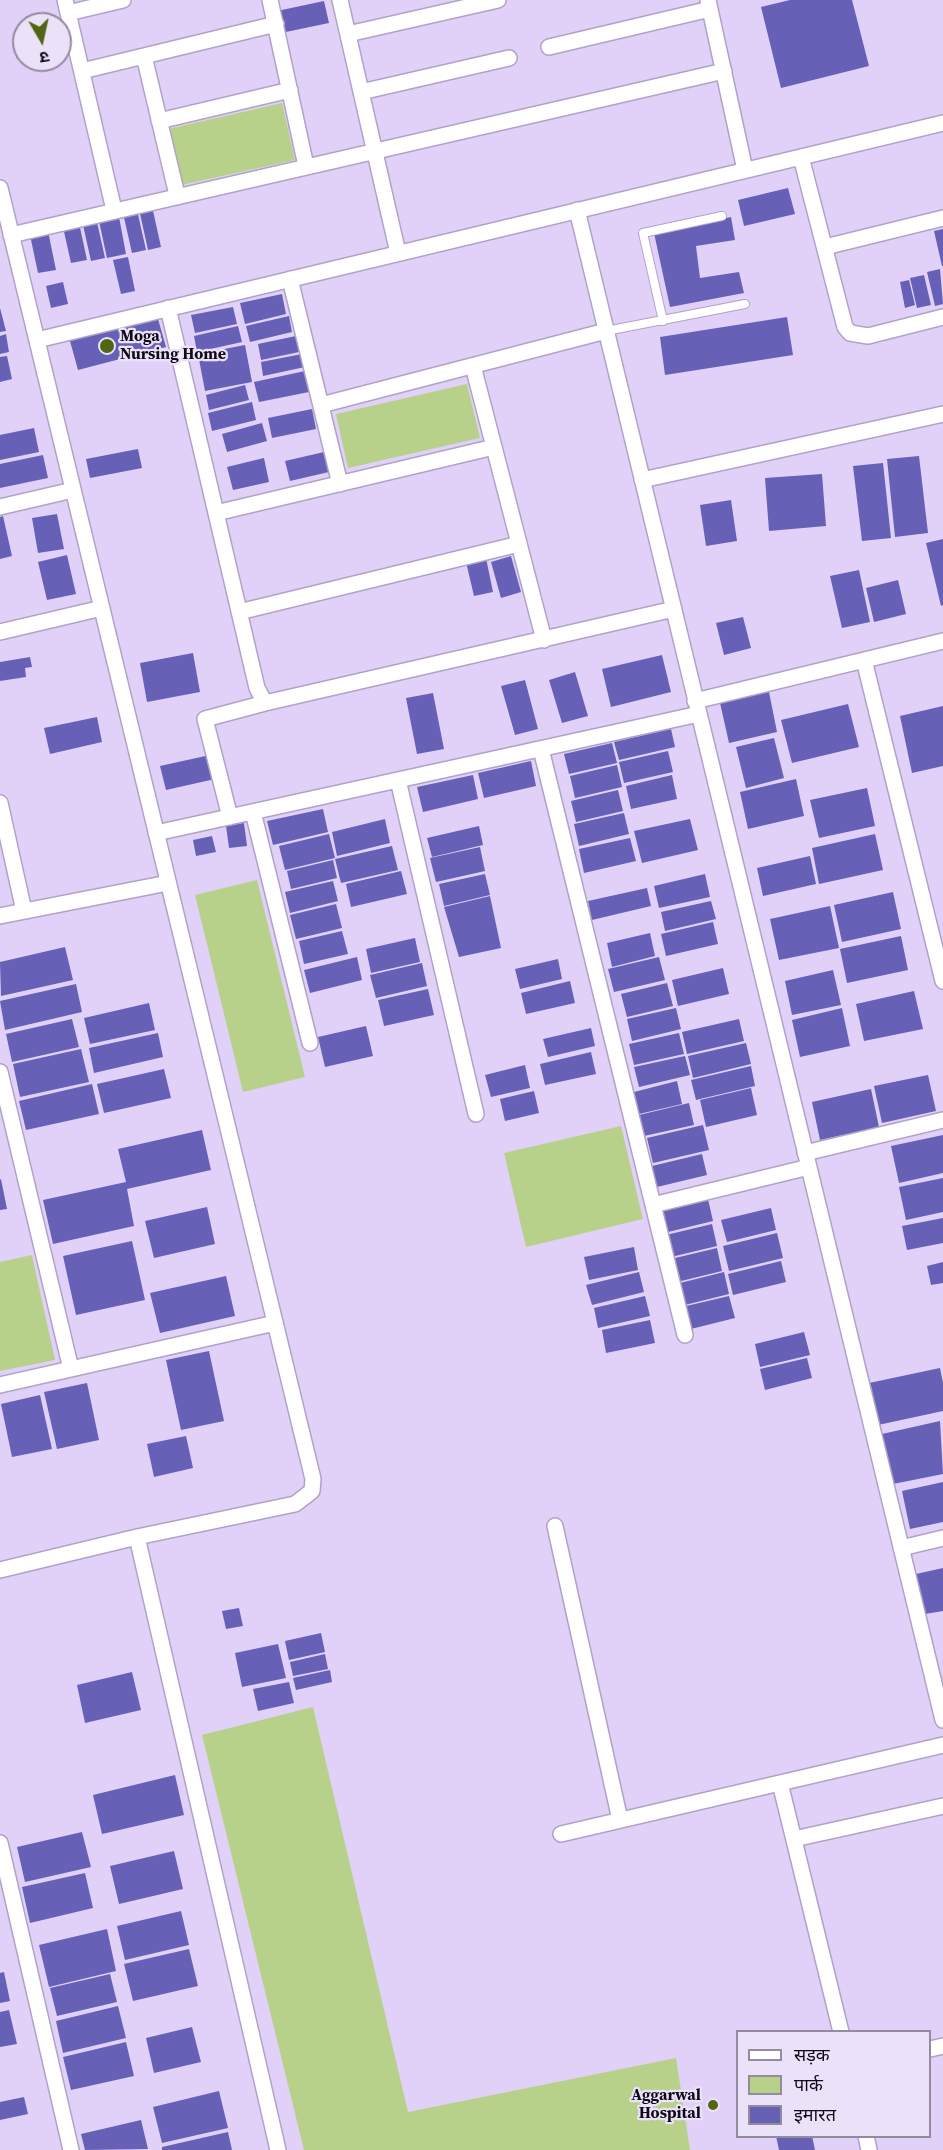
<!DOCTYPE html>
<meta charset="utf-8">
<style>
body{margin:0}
#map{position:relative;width:943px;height:2150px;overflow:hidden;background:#e1d1f8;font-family:"Source Serif 4","Noto Sans Devanagari",serif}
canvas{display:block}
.legend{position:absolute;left:736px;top:2030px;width:195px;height:108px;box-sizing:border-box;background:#ebe2f9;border:2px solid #938b9e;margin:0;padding:8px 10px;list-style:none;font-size:18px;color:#0e0915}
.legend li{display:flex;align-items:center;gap:12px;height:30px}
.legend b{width:30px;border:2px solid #938b9e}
.north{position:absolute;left:12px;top:12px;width:60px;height:60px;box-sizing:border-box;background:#ebe2f9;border:2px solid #938b9e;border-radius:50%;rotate:171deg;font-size:16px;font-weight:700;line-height:24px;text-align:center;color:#0e0915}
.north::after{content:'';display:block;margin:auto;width:21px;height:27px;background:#506614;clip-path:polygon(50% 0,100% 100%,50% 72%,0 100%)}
</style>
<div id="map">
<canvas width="943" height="2150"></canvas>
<ul class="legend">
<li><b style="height:8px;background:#fff"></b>सड़क</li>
<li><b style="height:16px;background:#b8d18a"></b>पार्क</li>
<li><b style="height:16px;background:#6660b7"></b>इमारत</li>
</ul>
<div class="north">उ</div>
</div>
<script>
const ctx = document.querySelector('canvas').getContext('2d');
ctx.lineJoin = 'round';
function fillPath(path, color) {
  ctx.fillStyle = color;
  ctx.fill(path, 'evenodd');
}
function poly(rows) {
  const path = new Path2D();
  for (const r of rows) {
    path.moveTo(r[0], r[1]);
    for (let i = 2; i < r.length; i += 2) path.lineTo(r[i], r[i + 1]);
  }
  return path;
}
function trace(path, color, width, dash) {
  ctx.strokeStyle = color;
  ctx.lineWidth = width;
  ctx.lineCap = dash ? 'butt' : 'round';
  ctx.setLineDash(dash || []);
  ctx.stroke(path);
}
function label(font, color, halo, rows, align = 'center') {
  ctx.font = font + ' "Source Serif 4",serif';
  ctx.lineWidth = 4.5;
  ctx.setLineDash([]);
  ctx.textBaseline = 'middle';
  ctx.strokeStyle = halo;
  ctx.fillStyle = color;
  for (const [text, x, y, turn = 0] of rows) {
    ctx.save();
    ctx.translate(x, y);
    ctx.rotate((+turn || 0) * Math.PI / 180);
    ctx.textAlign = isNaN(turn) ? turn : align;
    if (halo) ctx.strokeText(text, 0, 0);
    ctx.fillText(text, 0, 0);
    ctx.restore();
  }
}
fillPath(poly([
 [282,103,295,160,181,185,168,129],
 [467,384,480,438,348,468,336,414],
 [257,880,305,1077,243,1092,195,895],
 [621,1126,643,1219,526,1247,504,1153],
 [32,1255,55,1360,0,1371,0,1262],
 [313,1707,408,2112,676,2058,690,2150,304,2150,202,1735]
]), '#b8d18a');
fillPath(poly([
 [790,0,852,0,869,66,781,88,761,7],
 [324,1,329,23,281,33,277,11],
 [788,188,795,214,744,226,738,200],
 [152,206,161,247,148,250,139,209],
 [137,210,146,250,132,253,123,213],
 [119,217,126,254,107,258,99,221],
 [731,217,735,240,696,246,700,278,739,272,744,293,670,307,654,233],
 [97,222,105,258,91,261,83,225],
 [79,223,87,260,71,263,63,227],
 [943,229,943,266,942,266,934,231],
 [48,231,56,270,38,273,30,235],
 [128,257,135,291,121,294,113,260],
 [940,269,943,304,935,306,927,272],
 [924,275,931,305,917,308,910,278],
 [909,280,915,305,905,308,900,282],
 [63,282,68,304,51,308,46,286],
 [282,294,286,314,245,324,240,303],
 [233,307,237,324,195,333,191,315],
 [0,308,6,331,0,332],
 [289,316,292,332,250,342,246,326],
 [787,317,793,355,665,375,660,337],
 [158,319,166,347,78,370,70,341],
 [238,326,242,342,197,352,194,336],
 [6,334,9,352,0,354,0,336],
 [296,336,299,352,261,360,258,344],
 [245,345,252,382,205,391,198,354],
 [302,354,305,367,263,376,261,362],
 [7,356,12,379,0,382,0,357],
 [305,371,309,392,259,402,254,382],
 [245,385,249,400,209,410,206,395],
 [252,402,256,420,212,431,208,413],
 [312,409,316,429,272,438,268,418],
 [262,423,267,441,227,452,222,434],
 [34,428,39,452,0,460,0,435],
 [138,449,142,468,90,478,86,459],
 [324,452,329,472,290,481,285,461],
 [43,455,48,478,0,488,0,464],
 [919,456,928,533,895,537,887,459],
 [264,458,269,482,233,490,227,467],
 [883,463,891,538,862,541,853,466],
 [822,474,826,526,769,531,765,478],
 [731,500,737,541,706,546,700,505],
 [57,514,64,549,38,553,32,518],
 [3,516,12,556,0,559,0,517],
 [943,539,943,605,941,606,926,543],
 [67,555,76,594,47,600,38,562],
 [511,556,521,592,501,598,491,562],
 [486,558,493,592,474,596,466,562],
 [859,570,870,622,842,628,830,576],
 [898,580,906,614,874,622,866,588],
 [743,617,751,648,724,655,716,623],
 [193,653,200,692,147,702,140,663],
 [662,655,671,692,611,707,602,669],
 [30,657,32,667,25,668,26,677,0,681,0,662],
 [575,672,588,716,562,723,549,680],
 [525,680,538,729,515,735,501,686],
 [769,692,777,732,729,743,720,703],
 [433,693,444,749,417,754,406,698],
 [848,704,859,747,792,763,781,720],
 [943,706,943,766,912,773,900,716],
 [97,717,102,742,50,754,44,728],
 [671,729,675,747,619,760,614,742],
 [774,738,784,778,746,788,736,747],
 [612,743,617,763,569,774,564,754],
 [668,751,673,772,624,783,619,762],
 [210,755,215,779,166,790,160,766],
 [531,761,536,786,484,798,478,773],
 [617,765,622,787,575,798,570,776],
 [473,775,478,799,423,812,417,787],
 [672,775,677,799,631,809,626,786],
 [796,779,804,816,748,829,740,792],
 [867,788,875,826,819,838,810,800],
 [618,790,623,811,576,822,571,801],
 [323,809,328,832,273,845,267,821],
 [624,813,629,834,579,846,574,824],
 [385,819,390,843,337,856,332,832],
 [690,819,698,850,642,863,634,831],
 [244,823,247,846,229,848,226,826],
 [479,826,483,845,432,857,427,838],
 [329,834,335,858,285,870,279,846],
 [875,834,883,870,819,884,812,848],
 [212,836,216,852,196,856,193,840],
 [630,838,636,861,584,873,579,849],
 [392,846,398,870,341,883,335,859],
 [480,847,485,871,436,882,430,858],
 [810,856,816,884,763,896,757,868],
 [333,860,337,878,291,889,287,871],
 [401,871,407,894,351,907,346,884],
 [485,874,490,895,444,906,439,884],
 [705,874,710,897,659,908,654,886],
 [333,881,338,901,290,913,285,892],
 [647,888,651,906,592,920,588,901],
 [893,892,901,929,842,942,834,905],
 [490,896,501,948,459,957,444,907],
 [711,901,716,919,665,931,661,912],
 [336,904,342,928,296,939,290,915],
 [830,906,839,948,779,960,770,919],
 [713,922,718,944,666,956,661,934],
 [342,931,348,954,304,964,299,941],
 [650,933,655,956,612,967,607,943],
 [901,936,908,970,847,983,840,949],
 [415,938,420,962,371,973,366,949],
 [65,947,73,980,1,996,0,962],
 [357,957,362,980,310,993,304,970],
 [659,957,665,980,614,992,608,969],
 [558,959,562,979,520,989,515,969],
 [422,963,427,986,376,998,370,975],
 [723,968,729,994,678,1006,672,980],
 [833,970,841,1005,792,1015,785,981],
 [570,981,575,1003,526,1014,521,993],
 [667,983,673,1006,627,1017,621,994],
 [76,984,82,1012,5,1030,0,1001],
 [428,989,434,1015,384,1026,378,1000],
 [914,991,923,1029,864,1041,856,1004],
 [149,1003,155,1030,90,1044,84,1018],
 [676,1008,681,1029,632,1041,627,1019],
 [842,1008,850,1046,800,1057,792,1020],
 [72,1019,79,1047,12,1062,6,1034],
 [739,1019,744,1041,687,1054,682,1032],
 [366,1026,373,1056,325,1067,318,1037],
 [591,1028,595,1046,548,1057,543,1039],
 [158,1033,163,1057,94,1073,89,1048],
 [679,1033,684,1054,634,1065,629,1044],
 [746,1043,751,1064,693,1078,688,1056],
 [81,1049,89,1082,20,1097,13,1064],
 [591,1052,596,1074,545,1085,540,1064],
 [685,1056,690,1075,639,1087,634,1067],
 [525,1065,530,1088,491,1097,485,1075],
 [751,1066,755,1086,696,1100,691,1080],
 [164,1069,171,1098,104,1113,97,1084],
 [928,1075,936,1111,882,1123,874,1086],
 [677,1081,682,1104,639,1114,634,1092],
 [92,1084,99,1114,26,1130,19,1101],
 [751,1088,757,1115,706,1127,700,1100],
 [871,1089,879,1127,820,1140,812,1102],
 [534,1091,539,1113,505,1121,500,1099],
 [689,1103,694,1125,644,1136,639,1115],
 [703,1125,709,1150,653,1163,647,1138],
 [202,1130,211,1170,127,1189,134,1226,53,1244,43,1200,126,1182,118,1149],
 [943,1135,943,1173,899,1183,891,1146],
 [702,1154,707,1175,657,1187,652,1166],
 [943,1178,943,1212,906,1220,899,1187],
 [1,1179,7,1209,0,1210,0,1180],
 [708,1199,713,1221,664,1233,659,1211],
 [207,1207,215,1244,154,1258,145,1221],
 [771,1208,776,1230,727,1242,721,1220],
 [943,1218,943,1243,907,1250,902,1226],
 [712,1224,717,1246,671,1257,666,1235],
 [777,1233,783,1258,729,1271,723,1246],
 [132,1241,145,1300,76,1315,63,1256],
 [634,1247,638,1270,589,1280,584,1257],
 [717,1248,722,1271,677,1282,671,1259],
 [781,1261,786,1282,733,1295,728,1274],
 [943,1262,943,1283,931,1285,927,1266],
 [639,1272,644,1292,592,1305,586,1285],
 [724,1272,729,1294,681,1306,676,1284],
 [226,1276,235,1316,160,1333,150,1293],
 [645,1296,650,1316,598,1328,594,1308],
 [729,1296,735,1318,687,1330,682,1307],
 [650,1320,655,1343,606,1353,602,1330],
 [804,1332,810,1355,760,1367,755,1344],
 [209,1351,224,1421,181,1430,166,1360],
 [807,1358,812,1378,765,1390,760,1369],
 [940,1368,943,1383,943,1411,878,1425,869,1383],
 [87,1383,99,1440,57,1449,44,1392],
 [40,1395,52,1449,12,1457,1,1404],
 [940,1421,943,1474,893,1484,882,1434],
 [186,1436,193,1468,154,1477,147,1444],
 [943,1482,943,1522,910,1529,902,1491],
 [943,1568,943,1611,925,1614,916,1574],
 [239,1608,243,1626,226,1629,222,1611],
 [321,1633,325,1652,289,1660,285,1641],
 [278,1644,286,1678,242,1687,235,1653],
 [325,1654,328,1669,293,1676,290,1662],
 [330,1670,332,1682,296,1690,293,1678],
 [132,1672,141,1710,85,1723,77,1685],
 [289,1682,294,1703,258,1711,253,1689],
 [175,1775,184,1815,102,1834,93,1795],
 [82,1832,91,1867,25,1882,17,1847],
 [174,1851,183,1889,119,1904,110,1866],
 [85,1873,93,1908,30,1923,22,1887],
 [181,1911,189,1945,125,1960,117,1926],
 [107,1929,116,1971,49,1987,39,1945],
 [189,1949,198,1986,133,2001,124,1964],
 [4,1972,10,2001,0,2003,0,1973],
 [110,1974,117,2002,57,2016,50,1988],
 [118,2006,126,2038,63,2053,56,2021],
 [9,2010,17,2044,0,2047,0,2012],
 [192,2027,201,2062,154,2073,146,2038],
 [126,2042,134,2076,71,2090,63,2057],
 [219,2091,228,2128,162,2143,153,2107],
 [24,2097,28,2114,0,2120,0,2102],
 [141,2120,148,2149,85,2150,81,2134],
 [228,2132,232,2150,162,2150,162,2147],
 [776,2136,812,2136,815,2150,779,2150]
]), '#6660b7');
const service = poly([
 [663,321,643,233,722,216],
 [606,331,745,304]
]);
const minor = poly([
 [65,0,114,210],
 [270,0,306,166],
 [340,0,398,253],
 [708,0,745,170],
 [68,13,123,0],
 [348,34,498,0],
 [549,47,710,9],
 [144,56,177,195],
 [82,71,276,24],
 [361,92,509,58],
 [159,121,290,90],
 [801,157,845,327,850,333,868,336,943,317],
 [0,188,313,1479,312,1491,295,1504,137,1537,0,1570],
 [577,210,943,1720],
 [11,235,724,71],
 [825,247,943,218],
 [290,279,340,484],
 [168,308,257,688,265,703,674,609],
 [37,340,943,123],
 [473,366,544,640],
 [321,405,606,331],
 [642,480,943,414],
 [0,507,73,490],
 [216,513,494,447],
 [239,612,519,544],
 [0,632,102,608],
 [864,660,943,981],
 [695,701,943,641],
 [541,749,685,1335],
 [398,780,476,1114],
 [0,803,24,911],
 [253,812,310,1043],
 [230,817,205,719,265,703],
 [156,833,699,714],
 [0,916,168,883],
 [0,1072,71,1369],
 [805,1153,943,1120],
 [653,1205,809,1167],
 [0,1385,275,1323],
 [555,1526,620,1820],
 [137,1537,278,2150],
 [901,1548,943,1538],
 [561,1834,780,1783],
 [794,1839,943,1806],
 [0,1843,71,2150],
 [841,2032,780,1783,943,1745],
 [930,2049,943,2046],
 [866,2136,869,2150]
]);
trace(service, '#b1a2c6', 10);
trace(minor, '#b1a2c6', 18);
trace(service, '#fff', 8);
trace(minor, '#fff', 15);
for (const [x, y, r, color] of [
 [107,346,8,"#506614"],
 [713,2105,6,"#506614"]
]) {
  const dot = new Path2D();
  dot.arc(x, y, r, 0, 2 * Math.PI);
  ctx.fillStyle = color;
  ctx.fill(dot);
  trace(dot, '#ebe2f9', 2);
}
label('bold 16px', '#0e0915', '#ebe2f9', [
 ["Moga",120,337],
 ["Nursing Home",120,355],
 ["Aggarwal",701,2096,"right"],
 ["Hospital",701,2114,"right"]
], 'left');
</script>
